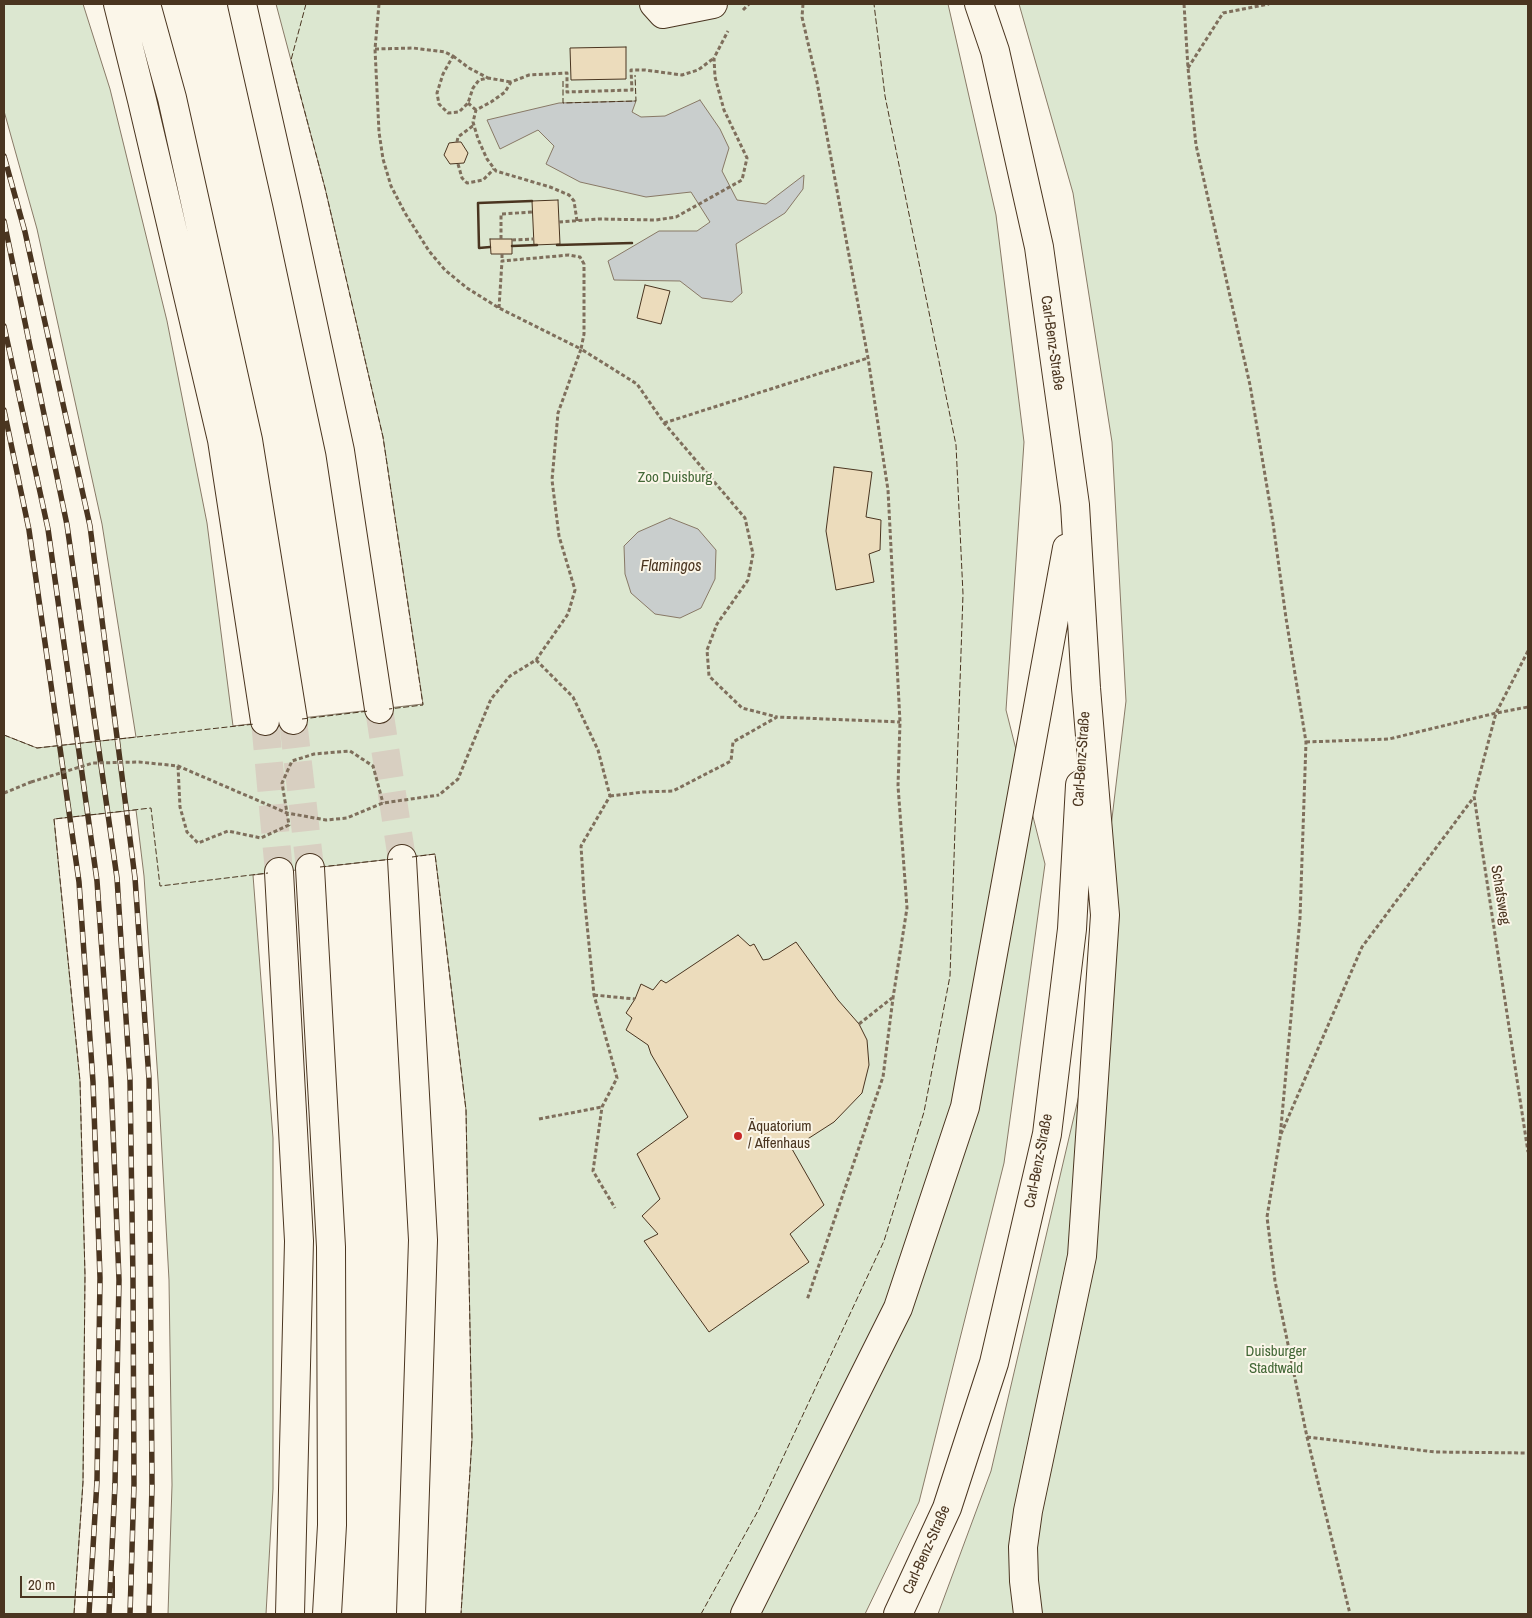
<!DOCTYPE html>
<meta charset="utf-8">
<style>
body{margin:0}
#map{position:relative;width:1532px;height:1618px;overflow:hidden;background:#fbf6e9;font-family:"Archivo Narrow",sans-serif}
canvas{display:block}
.frame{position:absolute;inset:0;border:5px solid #4a3520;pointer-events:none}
.scale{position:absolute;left:20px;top:1576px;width:95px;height:22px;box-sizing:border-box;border:2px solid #4a3520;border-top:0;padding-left:6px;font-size:15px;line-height:18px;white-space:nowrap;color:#4a3520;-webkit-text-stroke:4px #fbf6e9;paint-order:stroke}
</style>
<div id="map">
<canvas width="1532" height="1618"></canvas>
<div class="frame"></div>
<div class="scale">20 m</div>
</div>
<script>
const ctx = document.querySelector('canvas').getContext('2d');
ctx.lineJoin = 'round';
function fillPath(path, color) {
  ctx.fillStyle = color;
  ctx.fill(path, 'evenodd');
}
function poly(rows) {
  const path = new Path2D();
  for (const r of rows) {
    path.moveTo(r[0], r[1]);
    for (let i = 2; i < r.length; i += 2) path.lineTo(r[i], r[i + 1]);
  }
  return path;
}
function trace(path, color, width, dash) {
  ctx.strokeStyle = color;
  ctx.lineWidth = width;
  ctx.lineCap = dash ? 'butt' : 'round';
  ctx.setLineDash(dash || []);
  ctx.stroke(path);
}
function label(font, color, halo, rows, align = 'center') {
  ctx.font = font + ' "Archivo Narrow",sans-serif';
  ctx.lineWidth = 4;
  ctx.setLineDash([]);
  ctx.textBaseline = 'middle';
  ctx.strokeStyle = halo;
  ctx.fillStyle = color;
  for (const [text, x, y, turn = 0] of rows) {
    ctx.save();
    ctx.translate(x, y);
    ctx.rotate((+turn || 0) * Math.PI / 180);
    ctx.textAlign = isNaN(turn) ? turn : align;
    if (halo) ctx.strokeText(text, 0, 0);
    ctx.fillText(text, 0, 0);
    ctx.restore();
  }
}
const green = poly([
 [4,4,83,4,110,89,167,321,207,523,233,726,423,704,383,437,325,188,276,4,948,4,996,215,1024,442,1006,710,1045,864,1004,1163,919,1502,865,1614,461,1614,472,1439,466,1110,435,854,253,875,273,1138,273,1489,266,1614,168,1614,172,1485,169,1280,158,1080,144,876,136,810,54,819,80,1081,85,1275,83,1482,74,1614,4,1614,4,735,37,748,136,737,102,524,37,229,4,111,4,4],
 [1019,4,1528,4,1528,1614,938,1614,991,1471,1079,1095,1126,701,1112,442,1073,193,1019,4]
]);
fillPath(green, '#dce7d0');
trace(green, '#887966', 1);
const water = poly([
 [700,100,720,129,729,148,722,171,737,200,766,204,804,175,803,189,785,213,736,244,742,293,732,302,702,298,680,281,614,280,608,261,659,231,697,231,710,222,691,192,646,197,580,182,546,164,554,146,538,130,500,149,487,120,559,103,636,101,632,112,641,117,665,116,700,100],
 [670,518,698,529,716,550,715,579,701,608,680,618,655,614,631,593,625,574,624,546,638,532,670,518]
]);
fillPath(water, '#c9cecd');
trace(water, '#887966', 1);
const building = poly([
 [626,47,626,79,571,80,570,48,626,47],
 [457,142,461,142,468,153,464,163,450,164,444,155,449,143,457,142],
 [558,200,560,244,534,245,532,201,558,200],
 [490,239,512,239,512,254,491,254,490,239],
 [645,285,670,291,661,324,637,318,645,285],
 [834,467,872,472,866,517,881,520,880,550,869,554,874,582,836,590,826,531,834,467],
 [738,935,750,946,754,944,763,960,769,959,796,942,838,1000,859,1024,867,1040,869,1065,862,1093,834,1122,792,1149,824,1205,790,1234,809,1262,709,1332,644,1241,658,1234,642,1216,660,1199,637,1154,688,1117,651,1054,648,1045,626,1030,632,1018,626,1013,635,999,641,984,653,990,661,980,666,983,738,935]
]);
fillPath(building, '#ecdcbc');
trace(building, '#4a3520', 1);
trace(poly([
 [379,709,402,859],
 [293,720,310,868],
 [265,721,279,872]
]), '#d8cfc1', 28, [28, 14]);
const minor = poly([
 [654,4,663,14,713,4]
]);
const major = poly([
 [979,4,995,51,1039,247,1075,505,1086,688,1105,915,1082,1256,1028,1511,1023,1547,1024,1581,1028,1614],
 [745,1614,898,1308,965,1107,1067,548],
 [898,1614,947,1508,994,1363,1047,1134,1072,929,1080,785]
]);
const highway = poly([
 [118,4,142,100,222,440,265,721],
 [146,4,172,98,248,440,293,720],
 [242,4,287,203,340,451,379,709],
 [402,859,423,1240,411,1614],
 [310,868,331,1247,332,1525,327,1614],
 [279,872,299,1241,290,1614]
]);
trace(minor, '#4a3520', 30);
trace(major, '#4a3520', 30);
trace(highway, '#4a3520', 30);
trace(poly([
 [379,4,375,49,379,132,383,159,391,186,405,213,429,251,445,270,467,288,499,308,581,349,558,413,552,480,559,536,575,590,568,614,536,660,510,676,491,699,458,779,439,795],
 [803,4,802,17,817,82,868,358,888,490,900,722,898,786,907,908,893,998,883,1077,807,1300],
 [1184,4,1188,68,1196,145,1250,385,1273,523,1286,618,1306,742,1300,918,1280,1138,1267,1217,1275,1281,1307,1437,1350,1614],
 [743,10,749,4],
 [375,49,413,48,445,52,453,56,443,74,437,93,439,104,448,113,459,112,468,103,473,88,479,80,488,78,511,82],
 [453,56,469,68,488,78],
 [1188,68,1223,13,1269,4],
 [468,103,476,110],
 [457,142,458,137,474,125],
 [458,164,462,178,467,183,483,180,494,169],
 [577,221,574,201,569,195,550,187,496,171,487,159,478,139,473,122,476,110,491,102,505,92,511,82,529,75,567,73,567,92,632,90,631,70,645,70,682,75,698,70,714,58],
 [559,222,599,219,656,220,676,217,742,180,747,158,724,110,715,77,714,58,728,31],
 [501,239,501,214,533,212],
 [512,240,534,239],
 [502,254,502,261],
 [499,308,502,261,569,255,580,257,584,264,584,334,581,349,637,384,664,423,745,518,753,554,748,580,717,624,707,650,709,676,742,708,777,717],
 [664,423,868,358],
 [1528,651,1496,713,1474,796,1528,1152],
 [536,660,573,697,598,750,610,796,581,846,584,894,594,995,617,1078,602,1107,593,1171,615,1208],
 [1306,742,1389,739,1496,713,1528,707],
 [4,793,31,782],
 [610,796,643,792,673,791,731,761,733,742,777,717,900,722],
 [594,995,635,999],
 [859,1024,892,998],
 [539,1119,602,1107],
 [1281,1134,1362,947,1474,797],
 [1307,1437,1435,1452,1528,1453]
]), '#7f6f5c', 3, [4, 2.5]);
trace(minor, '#fbf6e9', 28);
trace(major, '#fbf6e9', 28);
trace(highway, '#fbf6e9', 28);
const rail = poly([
 [4,156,25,232,90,526,135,878,149,1079,152,1485,149,1614],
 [4,221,67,525,117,878,130,1080,133,1280,134,1484,130,1614],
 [4,326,48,529,97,881,111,1080,119,1280,115,1484,109,1614],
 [4,410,29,530,79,882,93,1082,100,1278,97,1481,89,1614]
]);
trace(rail, '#4a3520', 5.5);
trace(rail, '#fbf6e9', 4, [11]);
trace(poly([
 [178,766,180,807,187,832,198,843,228,831,261,838,289,825,282,783,292,761,314,754,350,751,373,766,383,803],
 [31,782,93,763,139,762,178,766,287,813,326,820,347,818,383,803,439,795]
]), '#7f6f5c', 3, [4, 2.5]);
trace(poly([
 [306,4,291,60,325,188,383,437,423,705,389,709],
 [563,81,563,103,636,101,635,75],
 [302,719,369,711],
 [4,735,37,748,255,724],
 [412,857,435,854,466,1110,472,1439,461,1614],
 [320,867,393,859],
 [74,1614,83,1482,85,1275,80,1081,54,819,151,808,160,886,268,873],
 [701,1614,759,1509,884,1241,924,1112,950,976,963,594,956,445,885,96,874,4]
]), '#4a3520', 1, [6, 2.5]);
trace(poly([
 [557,245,632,243],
 [512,246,537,245],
 [490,247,479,248,478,203,532,201]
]), '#4a3520', 2.5);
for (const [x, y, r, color] of [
 [738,1136,5,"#c62828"]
]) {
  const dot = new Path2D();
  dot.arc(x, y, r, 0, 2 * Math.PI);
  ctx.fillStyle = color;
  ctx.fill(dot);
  trace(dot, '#fbf6e9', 2);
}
label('15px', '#4a3520', '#fbf6e9', [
 ["Carl-Benz-Straße",1052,343,82],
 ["Carl-Benz-Straße",1082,759,-86],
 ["Schafsweg",1500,895,81],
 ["Carl-Benz-Straße",1039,1161,-79],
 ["Carl-Benz-Straße",927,1550,-66]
]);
label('15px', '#436837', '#fbf6e9', [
 ["Zoo Duisburg",675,478],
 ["Duisburger",1276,1352],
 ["Stadtwald",1276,1369]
]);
label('15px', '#4a3520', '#fbf6e9', [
 ["Äquatorium",748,1127],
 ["/ Affenhaus",748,1144]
], 'left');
label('italic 16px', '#4a3520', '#fbf6e9', [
 ["Flamingos",671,567]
]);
</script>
